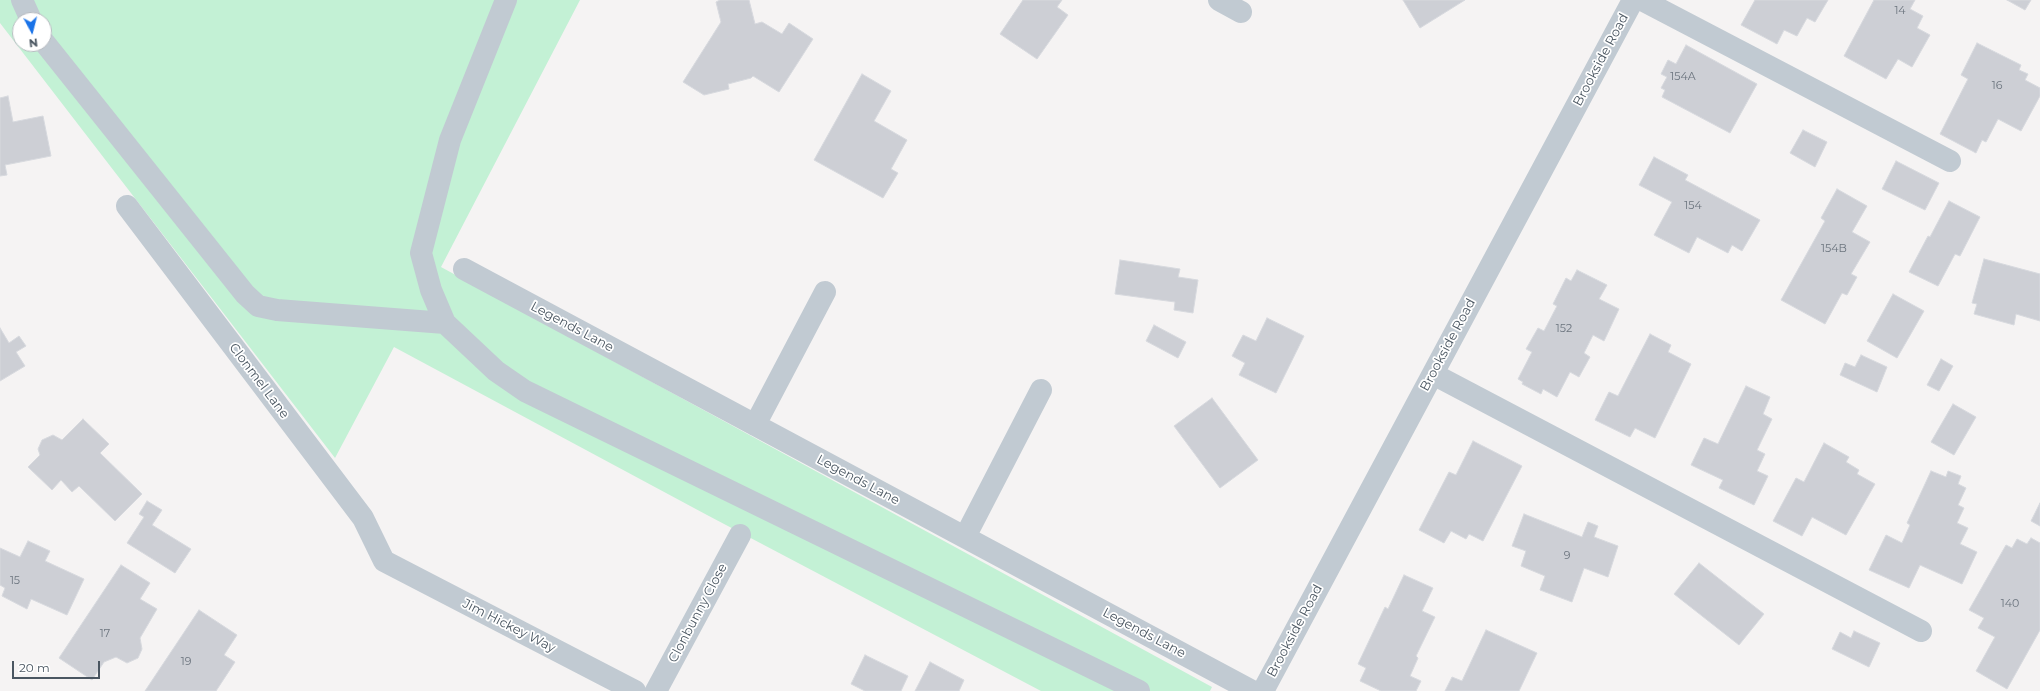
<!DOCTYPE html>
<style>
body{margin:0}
#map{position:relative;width:2040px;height:691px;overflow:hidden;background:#f5f3f3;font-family:Montserrat,sans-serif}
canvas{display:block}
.north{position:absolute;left:12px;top:12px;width:40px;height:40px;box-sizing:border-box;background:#fff;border:1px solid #b7bbc0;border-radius:50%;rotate:173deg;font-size:11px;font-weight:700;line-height:16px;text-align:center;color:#4a5661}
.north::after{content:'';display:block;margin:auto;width:14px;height:18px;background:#1a73e8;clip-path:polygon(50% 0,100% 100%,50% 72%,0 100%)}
.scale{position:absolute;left:12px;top:661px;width:88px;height:18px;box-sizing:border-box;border:2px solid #4a5661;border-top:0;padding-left:5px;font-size:12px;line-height:14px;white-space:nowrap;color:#4a5661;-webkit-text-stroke:3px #fff;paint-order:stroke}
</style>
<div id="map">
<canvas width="2040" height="691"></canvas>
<div class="north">N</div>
<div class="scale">20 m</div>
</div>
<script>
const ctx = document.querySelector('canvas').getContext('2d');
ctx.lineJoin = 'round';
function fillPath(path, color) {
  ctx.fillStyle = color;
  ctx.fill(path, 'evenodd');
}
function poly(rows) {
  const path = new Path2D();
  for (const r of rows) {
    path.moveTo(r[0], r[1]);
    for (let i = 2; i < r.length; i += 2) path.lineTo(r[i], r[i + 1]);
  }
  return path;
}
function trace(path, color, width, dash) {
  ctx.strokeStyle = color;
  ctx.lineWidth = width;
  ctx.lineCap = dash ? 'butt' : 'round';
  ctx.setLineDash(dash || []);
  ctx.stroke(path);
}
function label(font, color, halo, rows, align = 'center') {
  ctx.font = font + ' Montserrat,sans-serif';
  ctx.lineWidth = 3.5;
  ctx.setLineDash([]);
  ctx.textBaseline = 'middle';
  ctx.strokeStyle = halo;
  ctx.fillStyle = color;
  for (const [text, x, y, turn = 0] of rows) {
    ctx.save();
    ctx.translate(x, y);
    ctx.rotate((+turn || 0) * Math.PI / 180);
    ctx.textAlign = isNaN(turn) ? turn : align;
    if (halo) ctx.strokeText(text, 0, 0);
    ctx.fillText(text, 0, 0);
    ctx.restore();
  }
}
fillPath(poly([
 [0,0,580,0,441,267,1212,687,1210,691,1041,691,707,515,394,347,335,458,0,23],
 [20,20,44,20,44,44,20,44]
]), '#c3f1d5');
const building = poly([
 [720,0,749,0,755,24,762,22,782,34,789,23,813,39,779,92,753,76,751,78,728,84,729,89,704,95,683,82,721,22,716,2,720,0],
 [1023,0,1062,0,1057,7,1068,15,1037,59,1000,34,1023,0],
 [1403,0,1465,0,1420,28,1403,0],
 [1755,0,1828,0,1815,22,1807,18,1797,36,1784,30,1777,44,1741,25,1755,0],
 [1874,0,1915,0,1910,9,1923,16,1917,28,1930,35,1912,67,1898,59,1886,79,1844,56,1874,0],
 [2007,0,2031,0,2025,10,2007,0],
 [1977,43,2021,65,2019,70,2028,74,2025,80,2040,88,2040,96,2021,131,1998,119,1986,142,1982,140,1976,153,1940,134,1968,79,1961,75,1977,43],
 [1686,45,1757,84,1730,133,1662,97,1665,90,1661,88,1667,77,1661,74,1668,60,1676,64,1686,45],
 [862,74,891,91,874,121,907,140,891,169,898,173,883,198,814,160,862,74],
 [8,96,13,122,43,116,51,156,5,165,7,175,0,176,0,98,8,96],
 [1803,130,1827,142,1815,167,1790,153,1803,130],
 [1654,157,1688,175,1685,180,1760,220,1742,251,1732,245,1728,253,1697,237,1689,253,1654,235,1672,202,1639,185,1654,157],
 [1896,161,1939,183,1925,210,1882,189,1896,161],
 [1837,189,1867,206,1852,232,1870,242,1851,274,1857,277,1847,295,1842,293,1825,324,1781,300,1825,221,1821,218,1837,189],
 [1949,201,1980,217,1960,256,1955,254,1938,286,1909,272,1928,236,1930,237,1949,201],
 [1984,259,2040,274,2040,321,2016,314,2014,325,1974,314,1977,304,1972,303,1984,259],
 [1120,260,1180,269,1178,277,1198,280,1193,313,1174,310,1175,302,1115,294,1120,260],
 [1577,270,1607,285,1599,299,1619,309,1604,341,1593,335,1584,353,1590,357,1579,377,1570,372,1557,397,1543,389,1541,394,1522,384,1523,382,1518,379,1532,352,1526,349,1538,328,1544,331,1557,306,1553,304,1566,278,1571,281,1577,270],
 [1893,294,1924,311,1897,358,1867,341,1893,294],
 [1267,318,1304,336,1276,393,1239,375,1245,363,1232,356,1243,335,1256,341,1267,318],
 [1154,325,1186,342,1178,358,1146,341,1154,325],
 [0,328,9,343,19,336,26,346,16,352,25,366,0,381,0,328],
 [1650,334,1671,345,1668,352,1691,364,1655,438,1635,428,1630,437,1595,420,1609,392,1618,396,1650,334],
 [1861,355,1887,367,1877,392,1840,375,1845,363,1855,367,1861,355],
 [1941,359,1953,366,1939,391,1927,385,1941,359],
 [1746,386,1770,397,1763,414,1772,419,1757,450,1765,454,1757,471,1768,476,1754,505,1719,488,1723,480,1691,465,1704,438,1718,444,1746,386],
 [1212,398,1258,460,1220,488,1174,426,1212,398],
 [1953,404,1976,417,1954,455,1931,442,1953,404],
 [83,419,109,444,100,453,142,494,115,521,79,486,72,492,61,480,52,490,28,467,40,455,38,449,42,440,53,435,62,440,83,419],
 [1473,441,1522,466,1483,541,1469,534,1466,539,1451,531,1444,543,1419,530,1449,472,1456,475,1473,441],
 [1824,443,1849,457,1846,462,1859,470,1857,474,1875,484,1846,535,1812,517,1802,536,1773,521,1796,478,1804,482,1824,443],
 [1931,471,1946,477,1948,471,1961,476,1958,484,1966,488,1958,505,1964,508,1957,523,1968,528,1960,544,1977,552,1962,584,1920,565,1909,588,1869,570,1886,535,1902,543,1910,525,1907,523,1931,471],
 [147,501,162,510,152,525,191,549,175,573,127,543,144,517,139,514,147,501],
 [2040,503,2040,526,2031,521,2040,503],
 [1524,514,1582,537,1588,522,1598,526,1594,537,1618,546,1608,577,1584,568,1572,602,1540,590,1545,576,1521,566,1526,551,1512,546,1524,514],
 [2031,538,2040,543,2040,630,2007,689,1976,671,1995,637,1978,628,1984,618,1969,610,2006,545,2012,548,2017,539,2027,544,2031,538],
 [28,541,50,551,45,561,84,579,67,615,31,599,27,609,2,596,5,588,0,585,0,548,20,557,28,541],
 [1699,563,1764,614,1739,645,1674,594,1699,563],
 [121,565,150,583,140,599,157,609,140,638,142,649,138,658,127,663,116,657,104,662,92,680,59,658,121,565],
 [1404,575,1433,588,1422,611,1435,617,1416,656,1418,658,1410,676,1421,681,1416,691,1381,691,1360,681,1366,668,1358,664,1385,607,1388,609,1404,575],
 [199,610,237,635,224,655,235,662,216,691,145,691,199,610],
 [1486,630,1537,653,1519,691,1445,691,1452,677,1462,681,1486,630],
 [1854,631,1880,643,1869,667,1832,649,1840,632,1851,638,1854,631],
 [865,655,908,676,901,691,865,691,851,684,865,655],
 [930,662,964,680,959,691,915,691,930,662]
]);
fillPath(building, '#cdcfd5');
trace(building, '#d7d9de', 1);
trace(poly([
 [22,0,31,20],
 [506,0,450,140,421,253,431,290,445,323,496,371,525,391,1139,691],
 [1219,0,1241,12],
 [1642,0,1950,161],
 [44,42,245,294,258,306,277,310,445,323],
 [127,206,363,518,384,561,635,691],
 [464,269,1252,691],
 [1433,374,1921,631],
 [755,425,825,292],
 [965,537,1041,390],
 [656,691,740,535],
 [1263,691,1633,0]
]), '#c1cad2', 22);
label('11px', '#6b747e', null, [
 ["14",1900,11],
 ["154A",1683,77],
 ["16",1997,86],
 ["154",1693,206],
 ["154B",1834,249],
 ["152",1564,329],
 ["9",1567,556],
 ["15",15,581],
 ["140",2010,604],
 ["17",105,634],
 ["19",186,662]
]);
label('13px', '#4a5661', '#fff', [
 ["Brookside Road",1601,60,-62],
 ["Legends Lane",572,327,28],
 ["Brookside Road",1448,345,-62],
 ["Clonmel Lane",259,381,53],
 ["Legends Lane",858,480,28],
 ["Clonbunny Close",698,613,-62],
 ["Jim Hickey Way",509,626,27],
 ["Brookside Road",1295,631,-62],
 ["Legends Lane",1144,633,28]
]);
</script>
